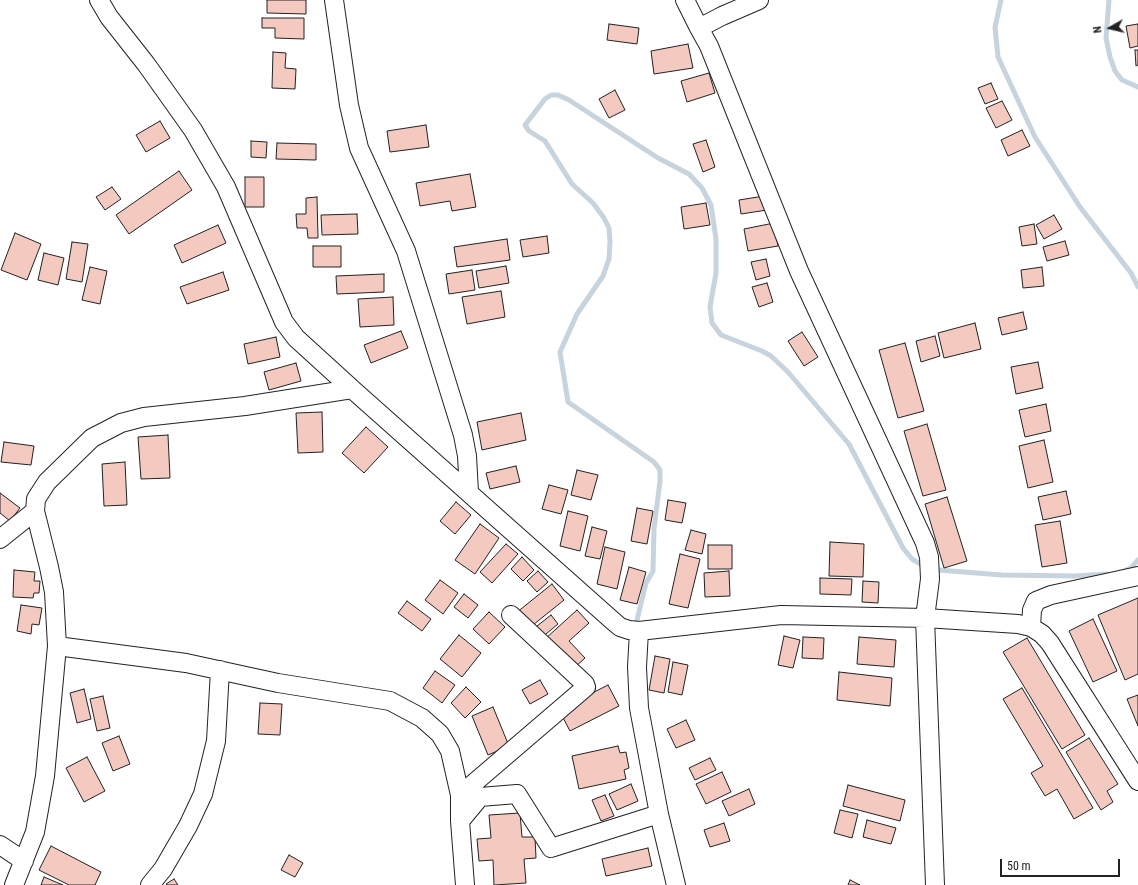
<!DOCTYPE html>
<style>
body{margin:0}
#map{position:relative;width:1138px;height:885px;overflow:hidden;background:#fff;font-family:"Roboto Condensed",sans-serif}
canvas{display:block}
.north{position:absolute;left:1090px;top:8px;width:40px;height:40px;-webkit-text-stroke:3px #fff;paint-order:stroke;rotate:262deg;font-size:11px;font-weight:700;line-height:16px;text-align:center;color:#222}
.north::after{content:'';display:block;margin:auto;width:14px;height:18px;background:#222;clip-path:polygon(50% 0,100% 100%,50% 72%,0 100%)}
.scale{position:absolute;left:1000px;top:859px;width:120px;height:18px;box-sizing:border-box;border:2px solid #222;border-top:0;padding-left:5px;font-size:12px;line-height:14px;white-space:nowrap;color:#222;-webkit-text-stroke:3px #fff;paint-order:stroke}
</style>
<div id="map">
<canvas width="1138" height="885"></canvas>
<div class="north">N</div>
<div class="scale">50 m</div>
</div>
<script>
const ctx = document.querySelector('canvas').getContext('2d');
ctx.lineJoin = 'round';
function poly(rows) {
  const path = new Path2D();
  for (const r of rows) {
    path.moveTo(r[0], r[1]);
    for (let i = 2; i < r.length; i += 2) path.lineTo(r[i], r[i + 1]);
  }
  return path;
}
function trace(path, color, width, dash) {
  ctx.strokeStyle = color;
  ctx.lineWidth = width;
  ctx.lineCap = dash ? 'butt' : 'round';
  ctx.setLineDash(dash || []);
  ctx.stroke(path);
}
function fillPath(path, color) {
  ctx.fillStyle = color;
  ctx.fill(path, 'evenodd');
}
trace(poly([
 [1001,0,995,27,998,57,1035,137,1080,207,1131,273,1138,287],
 [1109,0,1106,38,1110,57,1115,71,1122,80,1138,87],
 [938,570,1002,575,1075,576,1107,574],
 [1124,571,1131,568,1138,560],
 [637,620,646,583,653,571,654,529,660,481,660,470,654,462,568,402,560,352,577,314,603,276,609,259,610,242,609,228,604,218,593,203,572,184,545,141,529,131,525,125,545,99,551,95,558,95,569,100,658,158,689,174,702,188,711,205,716,239,716,273,710,307,712,323,721,335,762,351,771,356,788,372,849,444,903,548,912,559,922,565]
]), '#c7d3dd', 5);
const building = poly([
 [267,0,306,0,306,14,267,13,267,0],
 [262,18,304,18,304,39,275,38,275,28,262,28,262,18],
 [609,24,639,28,637,44,607,40,609,24],
 [1138,24,1138,46,1130,48,1126,26,1138,24],
 [688,44,693,68,654,74,651,51,688,44],
 [1135,50,1138,50,1138,65,1136,66,1135,50],
 [273,52,286,53,285,68,296,69,295,89,272,88,273,52],
 [709,73,715,93,687,102,681,81,709,73],
 [991,83,998,99,985,104,978,88,991,83],
 [615,90,625,110,609,118,599,99,615,90],
 [1002,101,1012,120,996,128,986,108,1002,101],
 [160,121,170,138,146,152,136,135,160,121],
 [426,125,429,147,390,152,387,131,426,125],
 [1022,130,1030,146,1008,156,1001,140,1022,130],
 [706,140,715,167,703,172,693,144,706,140],
 [251,141,267,142,266,158,251,157,251,141],
 [277,143,316,144,316,160,276,159,277,143],
 [179,171,192,190,129,234,116,215,179,171],
 [470,174,476,207,452,211,450,201,420,206,416,183,470,174],
 [245,177,264,177,264,207,245,207,245,177],
 [112,187,121,199,105,210,96,197,112,187],
 [764,196,767,210,741,214,739,200,764,196],
 [317,197,318,238,308,238,307,228,297,228,296,214,306,214,306,198,317,197],
 [706,203,710,225,684,229,681,207,706,203],
 [357,214,358,234,322,235,321,215,357,214],
 [1054,215,1062,229,1044,239,1036,225,1054,215],
 [774,223,778,246,748,251,744,229,774,223],
 [1034,224,1037,244,1022,246,1019,227,1034,224],
 [218,225,226,243,182,263,174,245,218,225],
 [15,233,41,244,27,280,1,270,15,233],
 [547,236,549,253,523,257,520,240,547,236],
 [507,239,510,260,457,267,454,247,507,239],
 [1065,241,1069,255,1047,261,1043,247,1065,241],
 [72,242,88,244,82,282,66,279,72,242],
 [313,246,341,246,341,267,313,267,313,246],
 [44,253,64,258,58,285,38,280,44,253],
 [766,259,770,276,756,280,751,262,766,259],
 [506,266,509,283,479,288,476,271,506,266],
 [90,267,107,271,100,304,82,300,90,267],
 [1042,267,1044,286,1023,288,1021,270,1042,267],
 [472,270,475,290,449,294,446,274,472,270],
 [223,272,229,290,187,304,180,287,223,272],
 [384,274,384,292,337,294,336,276,384,274],
 [767,283,773,302,759,307,752,287,767,283],
 [501,291,505,317,467,324,462,297,501,291],
 [393,297,394,325,360,327,358,299,393,297],
 [1023,312,1027,329,1002,335,998,318,1023,312],
 [975,323,981,349,944,358,938,333,975,323],
 [401,331,408,348,371,363,364,345,401,331],
 [802,332,818,357,804,366,788,341,802,332],
 [935,336,940,356,921,362,916,341,935,336],
 [276,337,280,357,248,364,244,344,276,337],
 [905,343,924,411,898,418,879,350,905,343],
 [1038,362,1043,388,1016,394,1011,367,1038,362],
 [296,363,301,381,269,390,264,372,296,363],
 [1046,404,1051,431,1025,437,1019,410,1046,404],
 [322,412,323,452,298,453,296,413,322,412],
 [521,413,526,440,482,450,477,422,521,413],
 [927,424,946,490,923,496,904,431,927,424],
 [366,427,388,447,364,473,342,453,366,427],
 [168,435,170,478,141,479,138,437,168,435],
 [1044,440,1053,482,1028,488,1019,446,1044,440],
 [4,442,34,446,31,465,1,462,4,442],
 [125,462,127,505,104,506,102,464,125,462],
 [516,466,520,482,490,489,486,473,516,466],
 [577,470,598,475,591,500,571,495,577,470],
 [549,485,568,490,561,514,542,509,549,485],
 [1066,491,1071,514,1043,520,1038,497,1066,491],
 [0,493,20,508,10,521,0,513,0,493],
 [947,497,967,561,944,568,925,504,947,497],
 [668,500,686,503,682,523,665,520,668,500],
 [456,502,471,515,455,534,440,521,456,502],
 [637,508,653,511,647,544,631,541,637,508],
 [568,511,588,516,580,551,560,546,568,511],
 [1060,521,1067,563,1042,567,1035,525,1060,521],
 [480,524,499,538,475,574,455,560,480,524],
 [592,527,607,531,600,559,585,556,592,527],
 [691,530,706,534,702,554,685,550,691,530],
 [830,542,864,544,863,577,829,576,830,542],
 [506,544,518,554,492,583,480,572,506,544],
 [708,545,732,545,732,569,708,569,708,545],
 [605,547,625,552,617,589,597,584,605,547],
 [680,554,700,559,688,608,669,604,680,554],
 [522,557,534,570,523,581,511,569,522,557],
 [629,567,646,572,637,604,620,600,629,567],
 [14,570,35,572,34,581,40,581,39,593,34,593,33,598,13,597,14,570],
 [538,571,548,582,537,592,527,581,538,571],
 [729,571,730,596,705,597,704,573,729,571],
 [820,578,852,579,851,595,820,594,820,578],
 [440,580,458,593,443,614,425,600,440,580],
 [863,581,879,582,878,603,862,602,863,581],
 [552,584,564,600,528,629,516,613,552,584],
 [464,594,478,605,468,618,454,607,464,594],
 [1138,598,1138,674,1125,680,1098,615,1138,598],
 [407,601,431,619,422,631,398,613,407,601],
 [21,605,42,608,39,625,32,624,31,634,17,631,21,605],
 [577,610,589,623,569,641,585,658,573,669,545,639,577,610],
 [489,612,505,627,489,644,473,629,489,612],
 [551,615,558,624,540,639,532,630,551,615],
 [1093,619,1117,671,1093,682,1069,631,1093,619],
 [459,635,481,653,462,677,440,659,459,635],
 [784,636,800,640,793,668,778,665,784,636],
 [803,637,824,638,823,659,802,658,803,637],
 [859,637,896,640,894,667,857,664,859,637],
 [1027,638,1085,735,1062,749,1003,652,1027,638],
 [655,656,670,659,664,693,649,690,655,656],
 [673,662,688,665,682,695,668,692,673,662],
 [435,671,455,685,442,703,423,688,435,671],
 [839,672,892,678,890,706,837,700,839,672],
 [540,680,548,694,530,704,522,690,540,680],
 [608,685,619,706,570,731,559,710,608,685],
 [466,687,481,702,465,718,451,703,466,687],
 [1022,688,1093,808,1074,819,1057,789,1045,796,1031,773,1043,766,1003,699,1022,688],
 [84,689,91,719,77,723,70,693,84,689],
 [1138,695,1138,726,1127,699,1138,695],
 [103,696,110,728,97,731,90,699,103,696],
 [260,703,282,704,280,735,258,734,260,703],
 [493,707,509,746,488,755,472,716,493,707],
 [686,720,695,740,676,748,667,729,686,720],
 [119,736,130,764,113,771,102,743,119,736],
 [1089,738,1118,784,1107,791,1113,802,1101,810,1066,752,1089,738],
 [618,746,620,753,626,752,629,768,624,770,626,779,579,789,572,756,618,746],
 [87,757,105,791,84,802,66,768,87,757],
 [710,758,716,770,695,780,689,768,710,758],
 [722,772,731,792,706,804,696,784,722,772],
 [631,784,638,801,617,810,609,794,631,784],
 [848,785,905,800,900,821,843,806,848,785],
 [749,789,755,804,729,816,722,801,749,789],
 [605,795,614,816,601,821,592,800,605,795],
 [840,810,858,814,852,838,834,833,840,810],
 [520,813,522,837,535,837,536,858,524,859,526,883,494,885,493,860,479,861,477,839,491,838,489,815,520,813],
 [867,820,896,828,891,844,863,837,867,820],
 [724,823,730,841,710,847,704,830,724,823],
 [51,846,101,872,95,885,69,885,39,870,51,846],
 [648,848,652,866,606,876,602,859,648,848],
 [289,855,303,863,295,877,281,870,289,855],
 [44,877,63,885,41,885,44,877],
 [174,879,178,885,167,885,166,884,174,879],
 [850,880,860,885,848,885,850,880]
]);
fillPath(building, '#f3c9c0');
trace(building, '#222', 1);
const minor = poly([
 [99,0,109,17,146,64,193,130,226,187,284,322,296,338,352,389],
 [334,0,349,105,359,148,406,251,463,435,467,456,469,492],
 [685,0,699,28],
 [759,0,722,16,699,28,709,46,799,271,925,543,929,557,930,579,925,618,935,885],
 [0,539,35,511],
 [1031,627,1032,610,1036,601,1051,595,1138,576],
 [639,631,637,667,639,708,659,814,676,885],
 [57,646,186,663,278,683,390,701,422,718,440,734,450,751,460,795,460,821,465,885],
 [460,795,586,687,585,684,511,615],
 [460,821,480,797,517,794,551,848,659,814],
 [0,845,24,861],
 [14,885,35,832,45,776,57,646,54,592,49,567,35,511,36,499,47,482,92,438,121,423,144,417,245,406,352,389,613,621,620,627,629,630,639,631,781,615,925,618,1018,624,1031,627,1042,634,1050,643,1138,781],
 [150,885,163,869,188,826,203,794,216,741,220,670]
]);
trace(minor, '#222', 20);
trace(minor, '#fff', 18);
</script>
